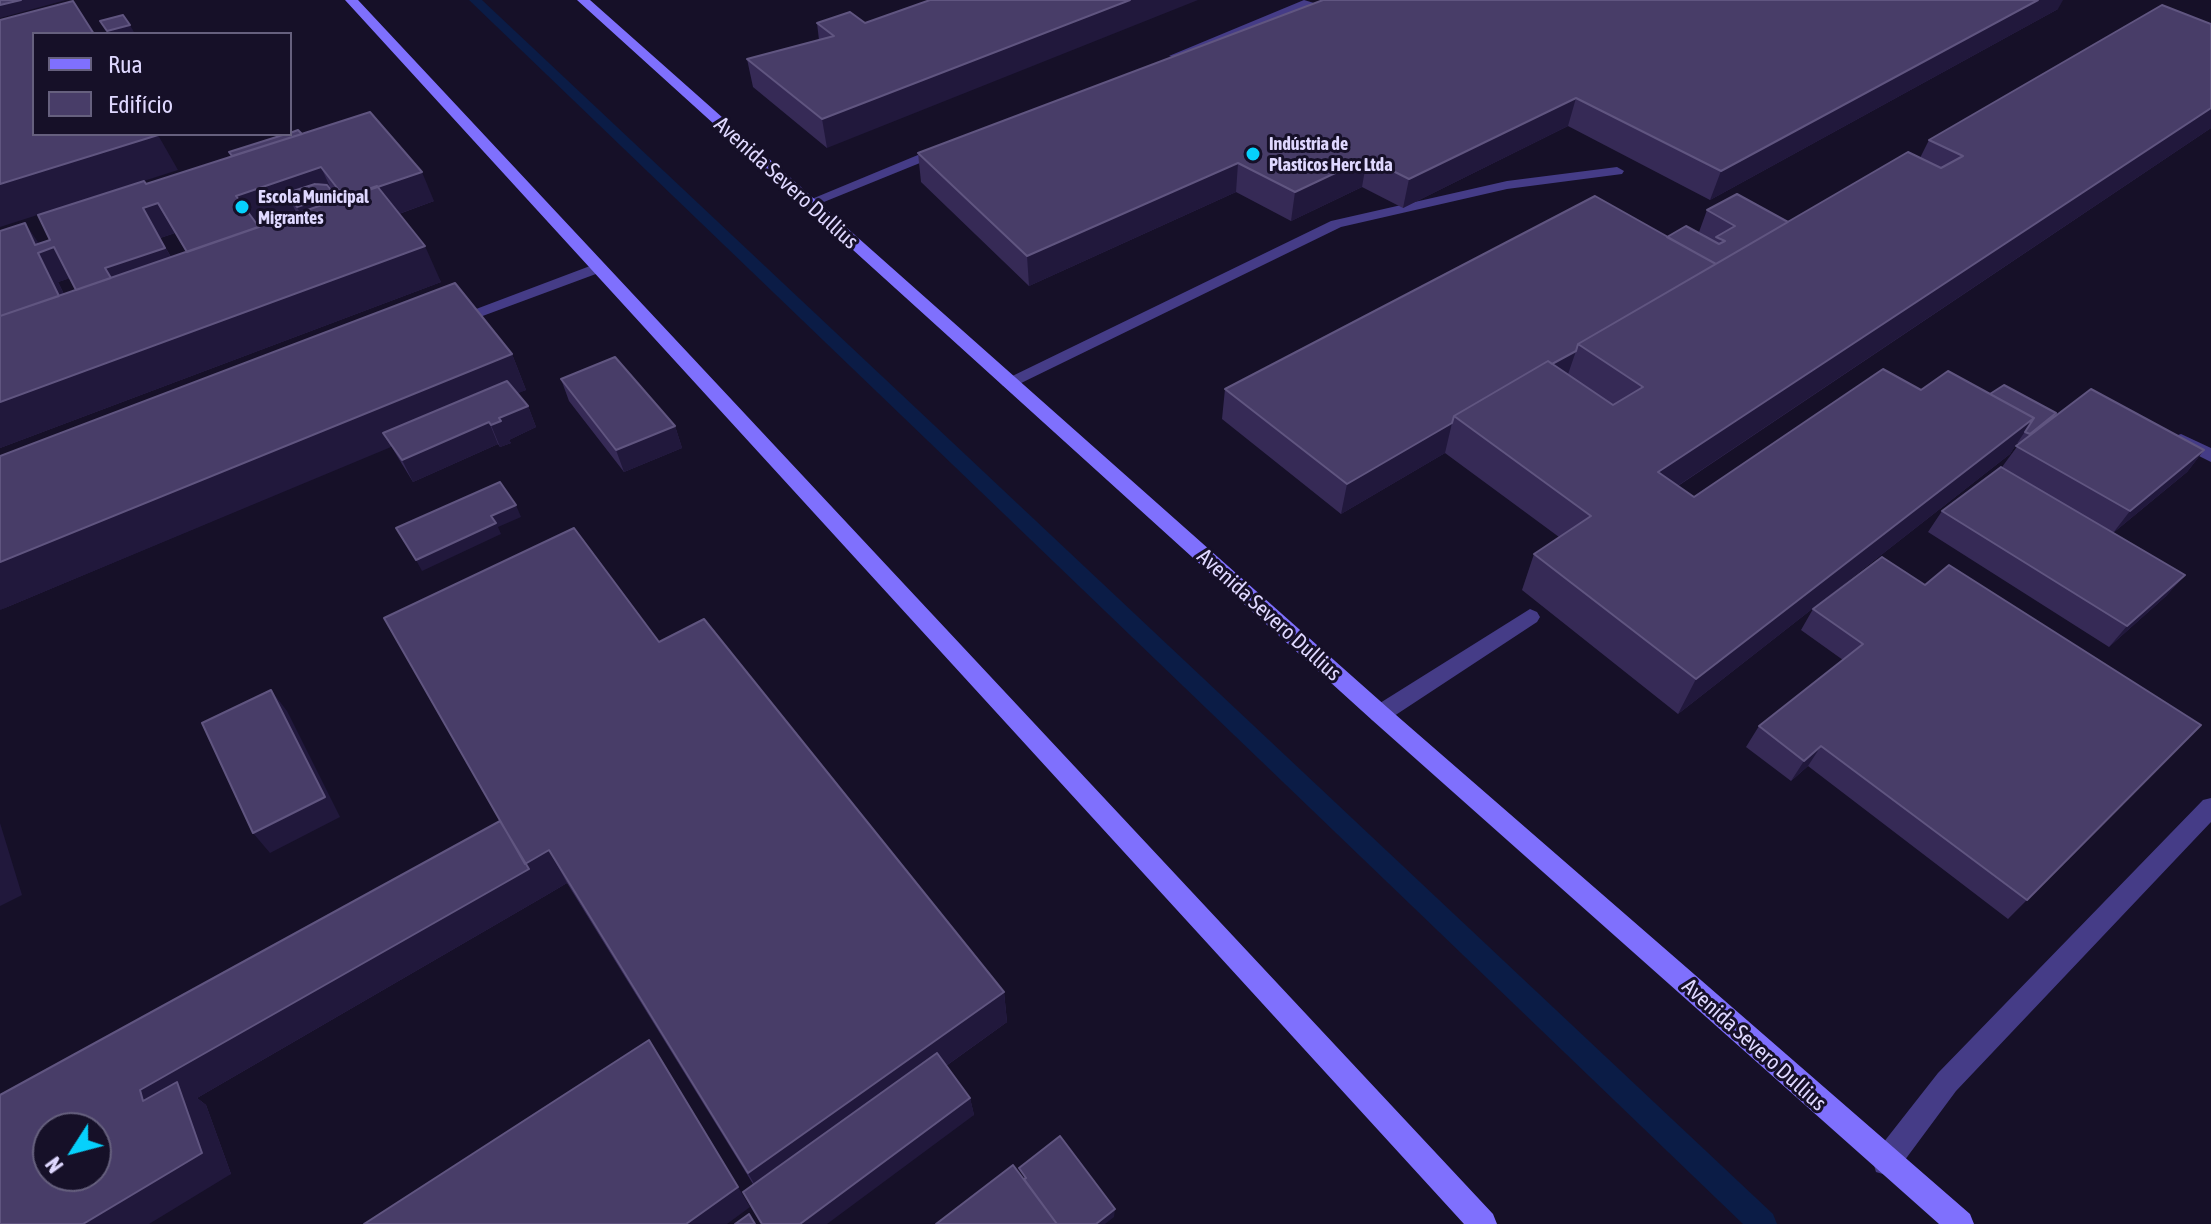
<!DOCTYPE html>
<meta charset="utf-8">
<style>
body{margin:0}
#map{position:relative;width:2211px;height:1224px;overflow:hidden;background:#161028;font-family:"Asap Condensed",sans-serif}
canvas{display:block}
.legend{position:absolute;left:32px;top:32px;width:260px;height:104px;box-sizing:border-box;background:#161028;border:2px solid #66607e;margin:0;padding:10px 14px;list-style:none;font-size:24px;color:#dfd8ff}
.legend li{display:flex;align-items:center;gap:16px;height:40px}
.legend b{width:40px;border:2px solid #66607e}
.north{position:absolute;left:32px;top:1112px;width:80px;height:80px;box-sizing:border-box;background:#161028;border:2px solid #66607e;border-radius:50%;rotate:234deg;font-size:22px;font-weight:700;line-height:32px;text-align:center;color:#dfd8ff}
.north::after{content:'';display:block;margin:auto;width:28px;height:36px;background:#06d1fc;clip-path:polygon(50% 0,100% 100%,50% 72%,0 100%)}
</style>
<div id="map">
<canvas width="2211" height="1224"></canvas>
<ul class="legend">
<li><b style="height:10px;background:#7f70fd"></b>Rua</li>
<li><b style="height:22px;background:#483d68"></b>Edifício</li>
</ul>
<div class="north">N</div>
</div>
<script>
const ctx = document.querySelector('canvas').getContext('2d');
ctx.lineJoin = 'round';
function poly(rows) {
  const path = new Path2D();
  for (const r of rows) {
    path.moveTo(r[0], r[1]);
    for (let i = 2; i < r.length; i += 2) path.lineTo(r[i], r[i + 1]);
  }
  return path;
}
function fillPath(path, color) {
  ctx.fillStyle = color;
  ctx.fill(path, 'evenodd');
}
function trace(path, color, width, dash) {
  ctx.strokeStyle = color;
  ctx.lineWidth = width;
  ctx.lineCap = dash ? 'butt' : 'round';
  ctx.setLineDash(dash || []);
  ctx.stroke(path);
}
function label(font, color, halo, rows, align = 'center') {
  ctx.font = font + ' "Asap Condensed",sans-serif';
  ctx.lineWidth = 6;
  ctx.setLineDash([]);
  ctx.textBaseline = 'middle';
  ctx.strokeStyle = halo;
  ctx.fillStyle = color;
  for (const [text, x, y, turn = 0] of rows) {
    ctx.save();
    ctx.translate(x, y);
    ctx.rotate((+turn || 0) * Math.PI / 180);
    ctx.textAlign = isNaN(turn) ? turn : align;
    if (halo) ctx.strokeText(text, 0, 0);
    ctx.fillText(text, 0, 0);
    ctx.restore();
  }
}
fillPath(poly([
 [469,0,482,0,1773,1214,1777,1224,1743,1224,469,0]
]), '#0b1c46');
fillPath(poly([
 [1304,0,1314,3,1181,59,1169,56,1304,0],
 [942,145,949,149,947,152,814,206,809,207,802,203,942,145],
 [1617,167,1624,171,1622,174,1507,189,1341,227,1015,386,1003,386,1000,382,1331,221,1507,181,1617,167],
 [598,263,606,268,604,271,461,324,455,325,447,320,598,263],
 [2181,434,2211,448,2211,462,2175,444,2172,440,2175,436,2181,434],
 [1530,609,1537,612,1540,617,1537,622,1388,720,1380,723,1372,720,1369,714,1372,708,1530,609],
 [2211,798,2211,822,1956,1091,1896,1172,1886,1175,1876,1172,1873,1162,1876,1152,1938,1073,2203,800,2211,798]
]), '#453c87');
fillPath(poly([
 [345,0,358,0,1493,1214,1497,1224,1464,1224,345,0],
 [577,0,590,0,1388,708,1970,1214,1974,1224,1939,1224,1372,720,577,0]
]), '#7f70fd');
fillPath(poly([
 [2058,9,1710,200,1568,126,1403,208,1362,187,1291,221,1236,192,1029,286,921,182,918,153],
 [850,12,827,148,753,87,747,59,819,40,817,23],
 [2211,128,1678,486,1694,497,1921,390,1990,394,2056,413,2053,417,2204,450,2187,472,2113,533,2185,575,2166,596,2109,647,1928,532,1942,511,2002,467,2019,444,2017,443,2010,454,1678,714,1522,590,1534,554,1559,537,1445,453,1341,514,1222,419,1225,389,1667,237,1714,242,1699,232,1707,210,1788,222,1920,158,1929,140],
 [302,134,434,201,399,214,441,282,0,448,0,231,39,244,50,240,38,215,178,170,144,181,146,184],
 [295,210,297,214,259,227,256,223],
 [175,233,186,252,171,257,160,238],
 [70,278,76,290,64,294,58,282],
 [512,354,526,390,517,393,528,406,536,427,509,440,511,443,500,447,498,444,413,482,391,446,0,610],
 [561,379,675,426,682,448,624,472,569,401],
 [1925,585,2201,725,2008,919,1808,766,1791,781,1746,747,1759,726,1843,660,1801,630,1813,609],
 [659,642,1004,992,1007,1022,946,1066,970,1098,974,1115,753,1184,567,883,545,896,544,894,545,896,197,1098,206,1105,231,1174,0,1224,500,821]
]), '#362a56');
fillPath(poly([
 [0,0,66,0,0,18],
 [1130,0,1198,0,827,148,822,119],
 [2038,0,2063,0,2058,9,1710,200,1721,171],
 [130,25,135,34,109,34,107,31],
 [1576,98,1568,126,1403,208,1409,179],
 [2211,108,2211,128,1643,509,1658,472],
 [158,135,178,170,0,227,0,184],
 [1367,158,1362,187,1291,221,1295,192],
 [1238,163,1236,192,1029,286,1027,256],
 [321,167,345,220,312,237,297,207,287,193,295,210,252,225,236,196],
 [422,172,434,201,360,228,346,199],
 [157,203,175,233,160,238,182,277,97,321,105,268,143,208],
 [25,223,44,251,54,247,74,277,58,282,80,327,2,354,35,245],
 [425,246,441,282,0,448,0,402],
 [1576,351,1566,380,1458,419],
 [512,354,526,390,392,446,383,433,391,447,0,610,0,562],
 [528,406,536,427,509,440,511,443,500,447,491,425,499,418],
 [2034,418,2010,454,1678,714,1696,679],
 [489,422,498,444,413,482,402,460],
 [1452,423,1445,453,1341,514,1347,484],
 [675,426,682,448,624,472,616,450],
 [2204,450,2187,472,2113,533,2130,511],
 [516,505,521,517,498,527,501,534,422,571,416,560,491,516],
 [2185,575,2166,596,2109,647,2127,626],
 [271,690,287,711,340,817,270,853,253,833],
 [1821,746,1808,766,1791,781,1804,761],
 [500,821,549,850,567,883,545,896,544,894,545,896,197,1098,206,1105,231,1174,149,1224,83,1224,143,1101,140,1090],
 [0,823,22,895,0,906],
 [1004,992,1007,1022,762,1198,748,1173],
 [970,1098,974,1115,827,1224,800,1224],
 [738,1187,750,1207,727,1224,686,1224],
 [1115,1209,1114,1217,1105,1224,1096,1224]
]), '#21183c');
const building = poly([
 [0,0,21,0,0,5,0,0],
 [930,0,1130,0,822,119,747,59,834,36,817,23,850,12,865,23,930,0],
 [1323,0,2038,0,1721,171,1576,98,1409,179,1367,158,1295,192,1238,163,1027,256,918,153,1323,0],
 [73,1,94,34,34,34,34,134,157,134,158,135,0,184,0,20,73,1],
 [2162,5,2211,24,2211,108,1658,472,1694,497,1883,369,1921,390,1948,371,2034,418,1696,679,1534,554,1591,516,1454,416,1548,361,1613,405,1643,387,1578,344,1908,152,1941,168,1963,156,1929,140,2162,5],
 [123,15,130,25,107,31,100,21,123,15],
 [370,112,422,172,345,198,321,167,236,196,259,227,187,252,158,203,143,208,165,248,105,268,111,278,76,290,54,247,38,253,59,296,0,316,0,231,25,223,35,245,50,240,38,215,144,181,146,184,370,112],
 [298,130,302,134,232,156,229,152,286,134,290,134,290,133,298,130],
 [315,184,327,185,331,190,324,198,297,207,287,193,315,184],
 [377,186,425,246,0,402,0,316,377,186],
 [1737,194,1788,222,1716,264,1667,237,1686,226,1719,244,1725,241,1716,237,1735,226,1707,210,1737,194],
 [1595,196,1716,264,1578,344,1576,351,1552,364,1548,361,1454,416,1452,423,1347,484,1225,389,1595,196],
 [455,283,512,354,0,562,0,456,455,283],
 [615,357,675,426,616,450,561,379,615,357],
 [507,381,528,406,499,418,501,421,491,425,489,422,402,460,383,433,507,381],
 [2004,385,2056,413,2030,434,2025,432,2034,418,1990,394,2004,385],
 [2091,389,2204,450,2130,511,2016,446,2091,389],
 [2001,467,2185,575,2127,626,1942,511,2001,467],
 [500,482,516,505,491,516,496,523,416,560,396,528,500,482],
 [574,528,659,642,704,619,1004,992,748,1173,549,850,525,864,384,618,574,528],
 [1882,557,1925,585,1949,565,2201,725,2027,900,1821,746,1804,761,1759,726,1863,644,1813,609,1882,557],
 [271,690,325,797,253,833,202,723,271,690],
 [500,821,529,869,140,1090,143,1101,177,1082,202,1153,83,1224,0,1224,0,1095,500,821],
 [48,1128,96,1128,96,1176,48,1176,48,1128],
 [649,1040,738,1187,686,1224,364,1224,649,1040],
 [937,1053,970,1098,800,1224,762,1224,743,1192,937,1053],
 [1060,1136,1115,1209,1096,1224,1057,1224,1024,1179,1026,1178,1019,1168,1060,1136],
 [1013,1165,1057,1224,936,1224,1013,1165],
 [749,1214,755,1224,735,1224,749,1214]
]);
fillPath(building, '#483d68');
trace(building, '#605580', 2);
for (const [x, y, r, color] of [
 [1253,154,8,"#06d1fc"],
 [242,207,8,"#06d1fc"]
]) {
  const dot = new Path2D();
  dot.arc(x, y, r, 0, 2 * Math.PI);
  ctx.fillStyle = color;
  ctx.fill(dot);
  trace(dot, '#161028', 3);
}
label('bold 18px', '#dfd8ff', '#161028', [
 ["Indústria de",1269,144],
 ["Plasticos Herc Ltda",1269,165],
 ["Escola Municipal",258,197],
 ["Migrantes",258,218]
], 'left');
label('22px', '#dfd8ff', '#161028', [
 ["Avenida Severo Dullius",786,183,42],
 ["Avenida Severo Dullius",1269,615,42],
 ["Avenida Severo Dullius",1754,1045,42]
]);
</script>
